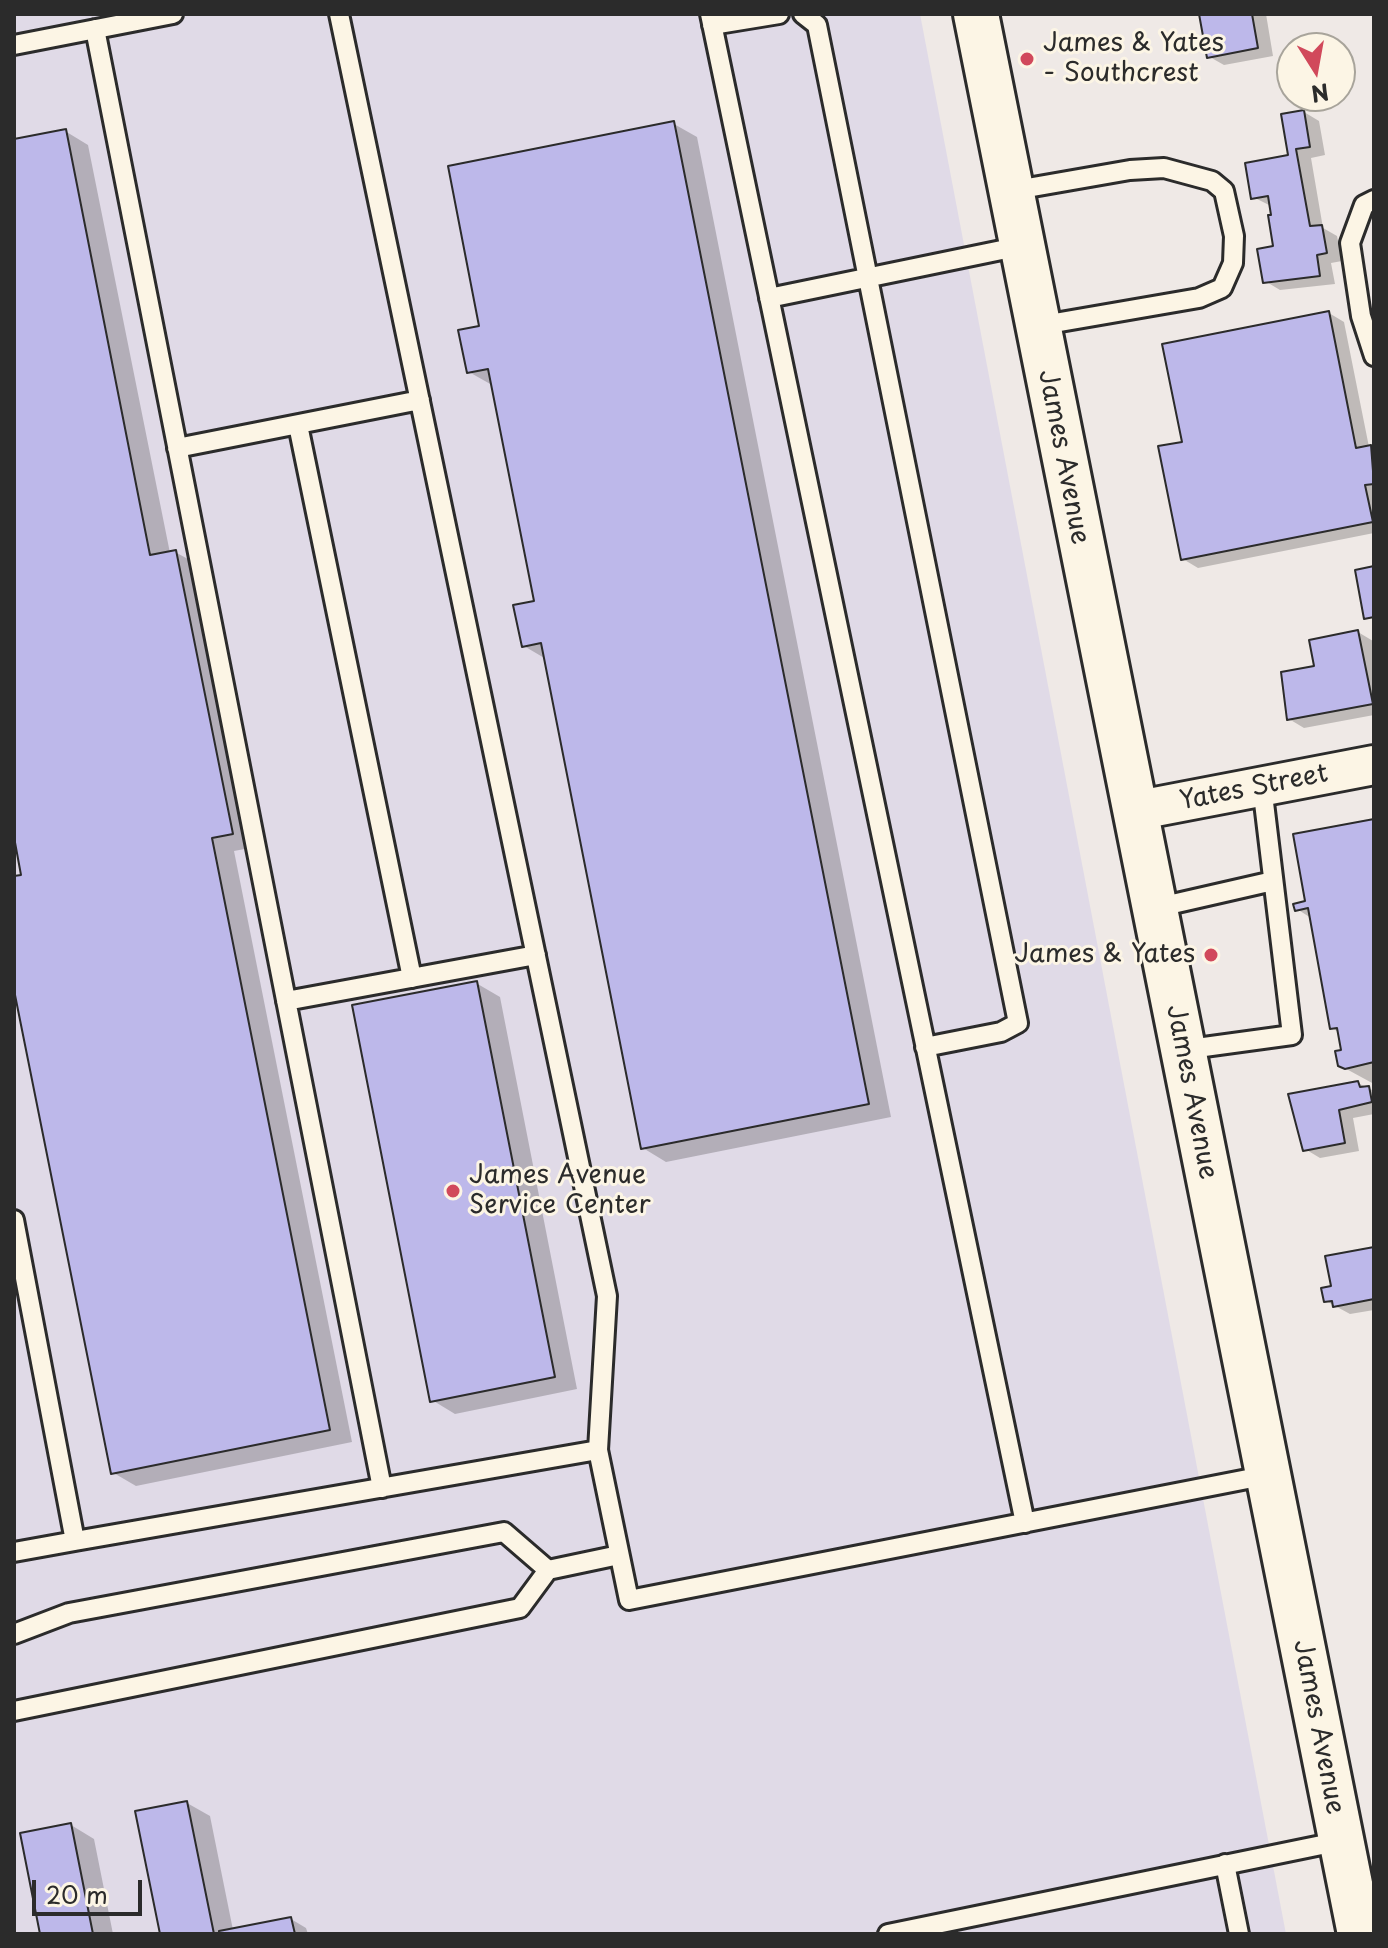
<!DOCTYPE html>
<style>
body{margin:0}
#map{position:relative;width:1388px;height:1948px;overflow:hidden;background:#efe9e6;font-family:"Playpen Sans",sans-serif}
canvas{display:block}
.frame{position:absolute;inset:0;border:16px solid #2b2b2b;pointer-events:none}
.north{position:absolute;left:1276px;top:32px;width:80px;height:80px;box-sizing:border-box;background:#fcf5e5;border:2px solid #a8a49b;border-radius:50%;rotate:169deg;font-size:22px;font-weight:700;line-height:32px;text-align:center;color:#2b2b2b}
.north::after{content:'';display:block;margin:auto;width:28px;height:36px;background:#d1495b;clip-path:polygon(50% 0,100% 100%,50% 72%,0 100%)}
.scale{position:absolute;left:32px;top:1880px;width:110px;height:36px;box-sizing:border-box;border:4px solid #2b2b2b;border-top:0;padding-left:10px;font-size:24px;line-height:28px;white-space:nowrap;color:#2b2b2b;-webkit-text-stroke:6px #fcf5e5;paint-order:stroke}
</style>
<div id="map">
<canvas width="1388" height="1948"></canvas>
<div class="frame"></div>
<div class="north">N</div>
<div class="scale">20 m</div>
</div>
<script>
const ctx = document.querySelector('canvas').getContext('2d');
ctx.lineJoin = 'round';
function fillPath(path, color) {
  ctx.fillStyle = color;
  ctx.fill(path, 'evenodd');
}
function poly(rows) {
  const path = new Path2D();
  for (const r of rows) {
    path.moveTo(r[0], r[1]);
    for (let i = 2; i < r.length; i += 2) path.lineTo(r[i], r[i + 1]);
  }
  return path;
}
function trace(path, color, width, dash) {
  ctx.strokeStyle = color;
  ctx.lineWidth = width;
  ctx.lineCap = dash ? 'butt' : 'round';
  ctx.setLineDash(dash || []);
  ctx.stroke(path);
}
function label(font, color, halo, rows, align = 'center') {
  ctx.font = font + ' "Playpen Sans",sans-serif';
  ctx.lineWidth = 6;
  ctx.setLineDash([]);
  ctx.textBaseline = 'middle';
  ctx.strokeStyle = halo;
  ctx.fillStyle = color;
  for (const [text, x, y, turn = 0] of rows) {
    ctx.save();
    ctx.translate(x, y);
    ctx.rotate((+turn || 0) * Math.PI / 180);
    ctx.textAlign = isNaN(turn) ? turn : align;
    if (halo) ctx.strokeText(text, 0, 0);
    ctx.fillText(text, 0, 0);
    ctx.restore();
  }
}
fillPath(poly([
 [14,14,920,14,1286,1934,14,1934]
]), '#e0dae7');
fillPath(poly([
 [1201,14,1266,14,1273,56,1224,65,1208,56],
 [1304,112,1319,121,1325,155,1311,158,1323,228,1337,236,1342,261,1331,263,1335,284,1280,290,1265,281,1275,247,1271,206,1253,197,1290,157],
 [674,124,697,137,891,1117,666,1162,643,1148,546,659,524,646,536,603,492,385,469,372,482,328],
 [65,131,88,145,170,553,175,552,199,565,255,847,234,851,352,1442,136,1486,112,1472,14,980,14,878,24,876,14,827,14,141],
 [1329,313,1344,322,1369,447,1374,449,1374,533,1198,568,1183,559,1184,443],
 [1358,632,1373,641,1374,715,1304,728,1289,719,1316,667],
 [1374,821,1374,1084,1339,1065,1344,1052,1340,1033,1332,1028,1311,918,1297,909,1308,903],
 [476,983,500,997,577,1389,455,1414,432,1400],
 [1358,1083,1374,1091,1374,1114,1353,1118,1359,1151,1320,1158,1305,1149],
 [1374,1249,1374,1310,1350,1314,1326,1301,1333,1288],
 [187,1803,210,1816,233,1930,291,1919,306,1928,308,1934,162,1934],
 [71,1825,94,1839,113,1934,42,1934]
]), '#0003');
const building = poly([
 [1199,14,1252,14,1258,48,1207,58,1199,14],
 [1304,110,1310,147,1296,149,1310,226,1322,225,1327,253,1317,255,1320,276,1263,283,1257,249,1273,246,1268,215,1271,215,1268,196,1251,199,1245,163,1288,155,1281,114,1304,110],
 [674,121,869,1104,641,1149,541,643,522,647,513,605,534,601,488,369,467,373,458,330,479,326,448,166,674,121],
 [66,129,150,555,176,550,233,834,212,838,330,1430,111,1474,14,990,14,876,21,875,14,837,14,139,66,129],
 [1329,311,1356,448,1371,445,1374,484,1365,485,1373,522,1181,560,1158,446,1182,442,1162,344,1329,311],
 [1374,566,1374,617,1364,619,1355,570,1374,566],
 [1358,630,1373,704,1287,720,1281,672,1314,666,1309,640,1358,630],
 [1374,819,1374,1062,1345,1069,1338,1066,1335,1051,1341,1050,1337,1028,1330,1029,1308,908,1295,911,1293,904,1305,901,1293,834,1374,819],
 [477,981,555,1377,430,1402,352,1005,477,981],
 [1358,1081,1360,1087,1369,1086,1372,1102,1339,1110,1345,1143,1303,1151,1288,1094,1358,1081],
 [1374,1247,1374,1299,1333,1307,1332,1301,1324,1302,1321,1288,1331,1286,1325,1256,1374,1247],
 [187,1801,214,1934,160,1934,135,1811,187,1801],
 [71,1823,93,1934,40,1934,20,1833,71,1823],
 [291,1917,295,1934,219,1934,219,1931,291,1917]
]);
fillPath(building, '#bdb8ea');
trace(building, '#2b2b2b', 2);
const lane = poly([
 [339,14,607,1296,598,1450],
 [710,14,1025,1523],
 [803,14,817,25,1018,1023,1001,1032,925,1047],
 [712,25,779,14],
 [95,29,382,1488],
 [14,45,173,14],
 [1010,191,1130,170,1164,168,1212,181,1224,191,1234,236,1233,263,1222,288,1199,298,1037,326],
 [1374,200,1364,205,1350,243,1361,316,1374,356],
 [769,298,1021,246],
 [298,425,412,978],
 [177,448,420,400],
 [1155,908,1273,881],
 [286,1001,536,955],
 [1182,1050,1292,1035,1262,786],
 [14,1220,75,1541,598,1450,629,1600,1268,1475],
 [14,1552,75,1541],
 [14,1634,69,1613,504,1532,548,1570],
 [14,1711,520,1608,548,1570,619,1555],
 [1225,1864,1239,1934],
 [888,1934,1341,1841]
]);
const street = poly([
 [1134,811,1374,765]
]);
const secondary = poly([
 [976,14,1360,1934]
]);
trace(lane, '#2b2b2b', 24);
trace(street, '#2b2b2b', 44);
trace(secondary, '#2b2b2b', 50);
trace(lane, '#fcf5e5', 18);
trace(street, '#fcf5e5', 38);
trace(secondary, '#fcf5e5', 44);
for (const [x, y, r, color] of [
 [1027,59,8,"#d1495b"],
 [1211,955,8,"#d1495b"],
 [453,1191,8,"#d1495b"]
]) {
  const dot = new Path2D();
  dot.arc(x, y, r, 0, 2 * Math.PI);
  ctx.fillStyle = color;
  ctx.fill(dot);
  trace(dot, '#fcf5e5', 3);
}
label('26px', '#2b2b2b', '#fcf5e5', [
 ["James & Yates",1043,44],
 ["- Southcrest",1043,74],
 ["James & Yates",1195,955,"right"],
 ["James Avenue",469,1176],
 ["Service Center",469,1206]
], 'left');
label('26px', '#2b2b2b', '#fcf5e5', [
 ["James Avenue",1063,457,79],
 ["Yates Street",1254,788,-11],
 ["James Avenue",1191,1092,79],
 ["James Avenue",1318,1727,79]
]);
</script>
